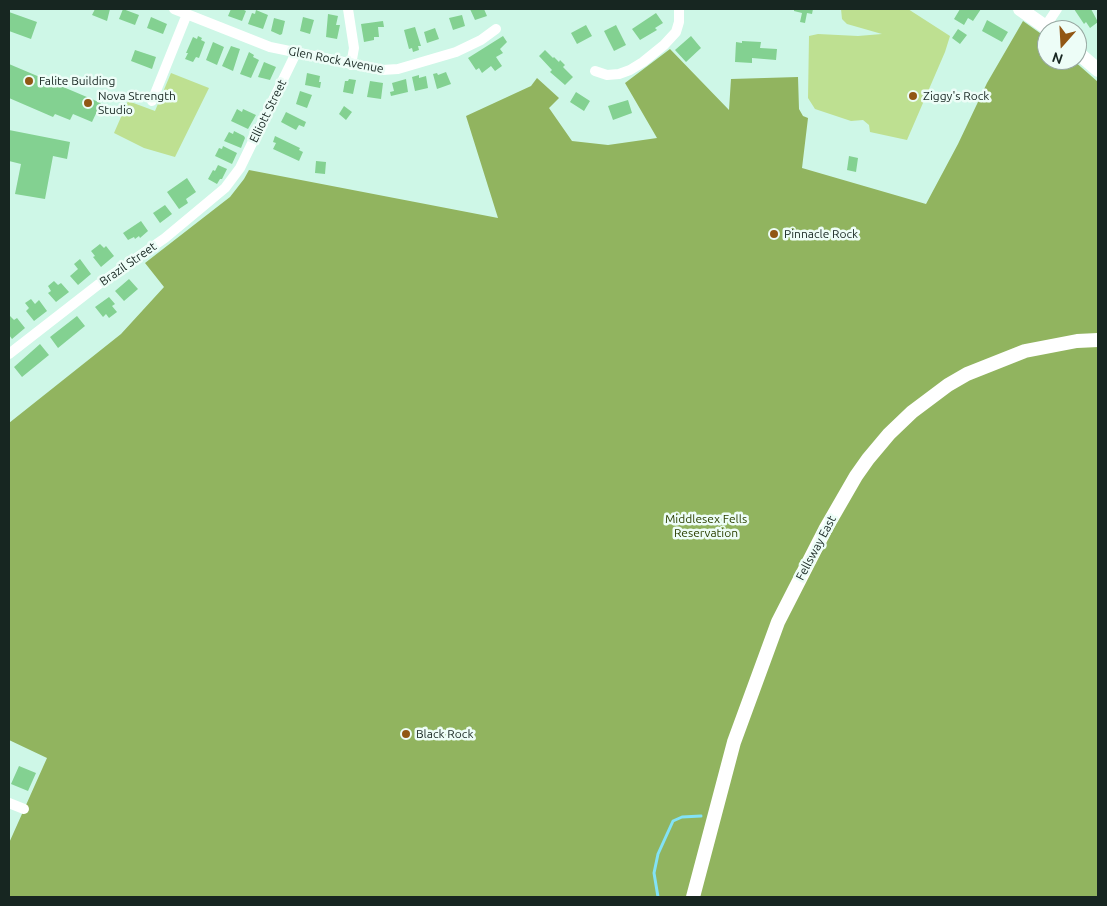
<!DOCTYPE html>
<style>
body{margin:0}
#map{position:relative;width:1107px;height:906px;overflow:hidden;background:#cef7e7;font-family:Ubuntu,sans-serif}
canvas{display:block}
.frame{position:absolute;inset:0;border:10px solid #172621;pointer-events:none}
.north{position:absolute;left:1037px;top:20px;width:50px;height:50px;box-sizing:border-box;background:#edfdf7;border:1px solid #97a7a1;border-radius:50%;rotate:199deg;font-size:14px;font-weight:700;line-height:20px;text-align:center;color:#172621}
.north::after{content:'';display:block;margin:auto;width:18px;height:22px;background:#915714;clip-path:polygon(50% 0,100% 100%,50% 72%,0 100%)}
</style>
<div id="map">
<canvas width="1107" height="906"></canvas>
<div class="frame"></div>
<div class="north">N</div>
</div>
<script>
const ctx = document.querySelector('canvas').getContext('2d');
ctx.lineJoin = 'round';
function fillPath(path, color) {
  ctx.fillStyle = color;
  ctx.fill(path, 'evenodd');
}
function poly(rows) {
  const path = new Path2D();
  for (const r of rows) {
    path.moveTo(r[0], r[1]);
    for (let i = 2; i < r.length; i += 2) path.lineTo(r[i], r[i + 1]);
  }
  return path;
}
function trace(path, color, width, dash) {
  ctx.strokeStyle = color;
  ctx.lineWidth = width;
  ctx.lineCap = dash ? 'butt' : 'round';
  ctx.setLineDash(dash || []);
  ctx.stroke(path);
}
function label(font, color, halo, rows, align = 'center') {
  ctx.font = font + ' Ubuntu,sans-serif';
  ctx.lineWidth = 5;
  ctx.setLineDash([]);
  ctx.textBaseline = 'middle';
  ctx.strokeStyle = halo;
  ctx.fillStyle = color;
  for (const [text, x, y, turn = 0] of rows) {
    ctx.save();
    ctx.translate(x, y);
    ctx.rotate((+turn || 0) * Math.PI / 180);
    ctx.textAlign = isNaN(turn) ? turn : align;
    if (halo) ctx.strokeText(text, 0, 0);
    ctx.fillText(text, 0, 0);
    ctx.restore();
  }
}
fillPath(poly([
 [841,9,908,9,950,36,945,52,907,140,870,132,869,125,863,120,851,121,815,109,808,98,809,36,818,34,858,36,882,34,847,24,842,19],
 [171,73,209,88,175,157,144,148,114,133,128,101,155,111]
]), '#bee091');
fillPath(poly([
 [1023,21,1047,38,1047,60,1073,60,1098,82,1098,897,9,897,9,843,47,758,9,740,9,423,121,334,164,287,145,263,230,197,244,179,249,170,498,218,466,116,531,86,537,78,559,98,549,108,572,141,608,145,657,138,625,83,670,49,729,110,731,79,798,77,799,109,803,116,808,118,802,168,926,204,958,144,987,83]
]), '#91b45f');
trace(poly([
 [658,897,654,873,658,854,673,821,682,817,701,816]
]), '#82e2f6', 3);
fillPath(poly([
 [95,9,110,9,107,21,92,15],
 [123,9,139,15,135,25,119,19],
 [231,9,242,9,246,11,242,21,228,16],
 [470,9,484,9,487,16,475,20],
 [794,9,813,9,812,14,807,13,805,23,800,22,802,13,794,11],
 [960,9,981,9,973,21,968,18,964,25,954,19],
 [1074,9,1091,9,1098,22,1090,28,1086,22,1084,24],
 [256,10,268,15,263,29,248,24,252,13,255,14],
 [9,12,37,22,31,39,9,31],
 [656,13,663,23,655,28,657,30,640,40,632,29],
 [328,14,338,16,336,25,340,25,337,39,326,37],
 [462,15,465,26,453,30,449,18],
 [151,17,167,24,163,34,147,28],
 [303,17,314,20,310,34,300,31],
 [274,18,285,21,282,34,280,35,271,31],
 [987,20,1008,32,1002,42,982,31],
 [383,21,384,27,378,27,379,37,374,37,374,40,364,42,361,24],
 [586,25,592,36,577,44,571,33],
 [616,25,626,45,614,51,604,31],
 [415,27,421,46,418,46,419,50,413,52,412,48,409,49,404,30],
 [435,28,439,39,427,43,424,32],
 [958,29,967,35,960,44,952,38],
 [198,36,202,38,201,40,205,42,199,58,196,57,193,62,185,59,188,53,186,53,193,37,197,39],
 [503,36,507,42,500,49,503,53,496,57,502,66,495,71,491,66,482,73,479,68,476,70,468,58],
 [691,36,701,48,686,62,675,50],
 [742,41,761,42,760,48,777,49,776,60,752,58,752,63,735,62,736,42,742,43],
 [213,42,224,47,217,65,206,60],
 [231,46,240,49,233,71,222,66],
 [135,50,156,57,152,69,131,61],
 [545,50,553,58,554,57,559,62,560,60,565,65,563,67,573,77,565,85,550,72,552,70,539,56],
 [249,52,254,55,253,57,259,60,251,78,240,74],
 [264,62,276,67,270,80,258,77],
 [9,64,101,103,92,122,73,114,70,120,55,114,53,117,9,98],
 [446,72,451,84,437,89,433,74,437,73,438,75],
 [307,73,320,76,319,82,321,82,320,88,305,85],
 [419,75,419,78,426,76,428,88,415,91,412,77],
 [349,79,356,80,353,94,343,92,345,81,348,81],
 [406,79,408,92,391,96,390,92,394,91,392,83],
 [370,81,383,83,381,99,367,97],
 [300,91,312,95,307,108,296,104],
 [576,92,590,101,584,111,570,102],
 [628,100,632,113,613,120,608,106],
 [344,106,352,112,346,120,339,114],
 [237,109,242,112,243,109,256,115,248,129,231,121],
 [286,112,306,122,304,127,299,125,296,130,281,122],
 [9,130,70,142,67,159,53,156,45,199,15,194,21,164,9,161],
 [234,131,244,136,245,138,241,148,224,141,229,132,233,134],
 [275,136,300,148,299,150,303,152,299,161,273,149,276,143,273,142],
 [223,146,237,153,232,164,215,156,219,148,222,149],
 [849,156,858,158,856,172,847,170],
 [316,161,326,162,325,174,315,173],
 [218,165,227,169,222,179,220,179,217,184,208,179,213,170,215,171],
 [187,178,196,192,186,199,188,203,179,209,167,192],
 [165,205,172,214,160,223,153,213],
 [141,221,148,231,140,238,139,236,135,239,134,237,128,240,123,233],
 [100,244,104,248,106,246,114,256,101,267,93,257,95,256,91,251],
 [80,259,91,274,78,285,70,276,78,269,74,264],
 [129,279,138,289,124,301,115,291],
 [54,281,58,285,61,283,69,292,56,302,48,293,51,291,48,286],
 [109,297,115,304,112,306,117,312,109,318,106,314,103,317,95,307],
 [31,299,35,304,39,300,47,311,34,321,26,311,29,308,25,303],
 [10,316,14,320,17,318,25,328,12,339,9,335,9,317],
 [77,316,85,326,58,348,50,337],
 [40,344,49,355,22,377,14,367],
 [19,766,36,773,28,791,11,784]
]), '#83d191');
trace(poly([
 [174,9,270,47,382,70,398,69,456,52,481,40,496,29],
 [348,9,354,48,351,65],
 [1045,27,1057,9],
 [595,71,607,75,619,74,630,70,643,62,664,45,676,32,679,22,679,9],
 [152,101,187,14],
 [9,354,99,284,165,238,225,188,240,168,296,53],
 [9,803,24,809]
]), '#fff', 10);
trace(poly([
 [1020,9,1050,30],
 [1077,52,1098,70],
 [693,897,734,742,778,622,826,528,856,476,868,459,889,434,912,412,948,385,967,374,1025,351,1077,341,1098,340]
]), '#fff', 14);
for (const [x, y, r, color] of [
 [29,81,5,"#915714"],
 [913,96,5,"#915714"],
 [88,103,5,"#915714"],
 [774,234,5,"#915714"],
 [406,734,5,"#915714"]
]) {
  const dot = new Path2D();
  dot.arc(x, y, r, 0, 2 * Math.PI);
  ctx.fillStyle = color;
  ctx.fill(dot);
  trace(dot, '#edfdf7', 2);
}
label('12px', '#172621', '#edfdf7', [
 ["Glen Rock Avenue",336,60,11],
 ["Elliott Street",268,111,-64],
 ["Brazil Street",128,264,-35],
 ["Fellsway East",816,548,-62]
]);
label('12px', '#172621', '#edfdf7', [
 ["Falite Building",39,81],
 ["Nova Strength",98,96],
 ["Studio",98,110],
 ["Ziggy's Rock",923,96],
 ["Pinnacle Rock",784,234],
 ["Black Rock",416,734]
], 'left');
label('12px', '#2b4000', '#edfdf7', [
 ["Middlesex Fells",706,519],
 ["Reservation",706,533]
]);
</script>
